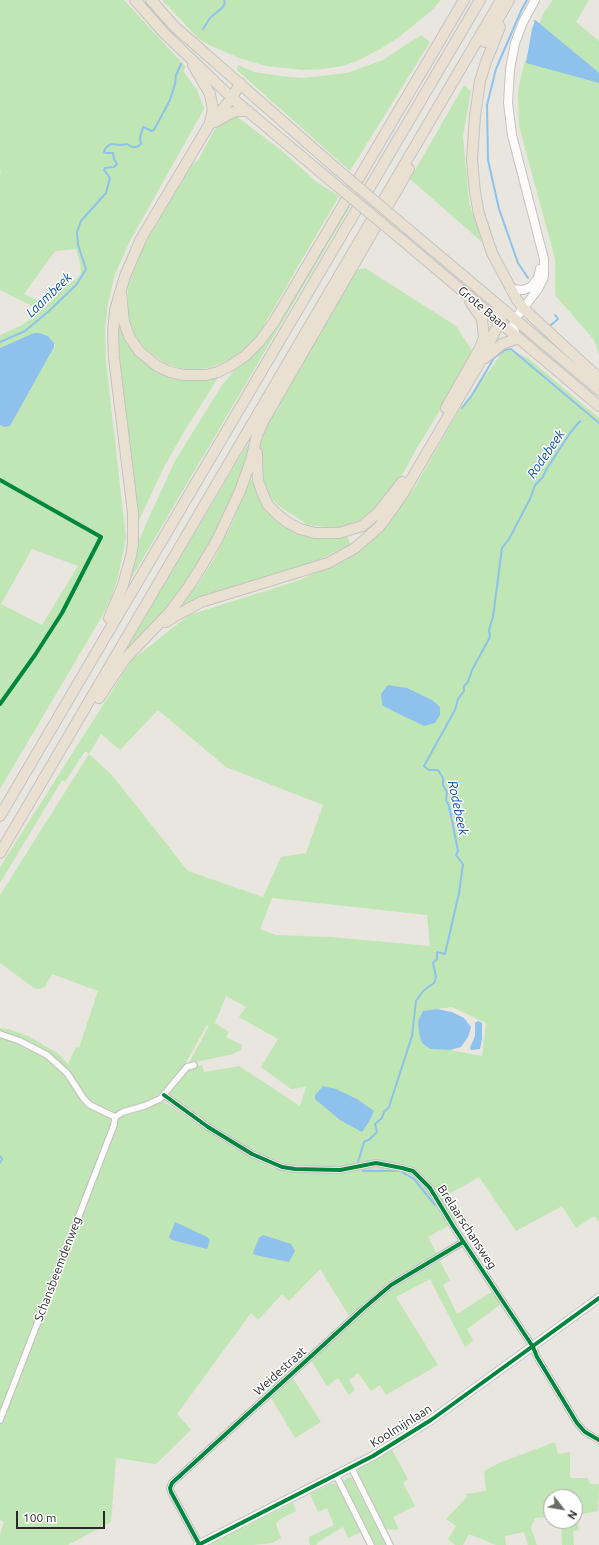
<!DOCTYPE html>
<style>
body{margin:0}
#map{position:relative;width:599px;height:1545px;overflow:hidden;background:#e8e6de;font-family:Ubuntu,sans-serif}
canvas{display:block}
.north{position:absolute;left:543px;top:1489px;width:40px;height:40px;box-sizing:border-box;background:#fff;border:1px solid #a9a9a9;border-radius:50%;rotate:121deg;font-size:11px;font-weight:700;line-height:16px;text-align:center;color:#292929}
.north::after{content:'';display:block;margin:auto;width:14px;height:18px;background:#6c6b68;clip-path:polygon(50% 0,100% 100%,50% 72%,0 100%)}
.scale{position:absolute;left:16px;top:1511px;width:89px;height:18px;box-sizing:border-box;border:2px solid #292929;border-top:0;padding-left:5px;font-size:12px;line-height:14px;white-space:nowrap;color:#292929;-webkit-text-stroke:3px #fff;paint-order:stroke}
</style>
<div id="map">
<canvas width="599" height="1545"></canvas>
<div class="north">N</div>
<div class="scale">100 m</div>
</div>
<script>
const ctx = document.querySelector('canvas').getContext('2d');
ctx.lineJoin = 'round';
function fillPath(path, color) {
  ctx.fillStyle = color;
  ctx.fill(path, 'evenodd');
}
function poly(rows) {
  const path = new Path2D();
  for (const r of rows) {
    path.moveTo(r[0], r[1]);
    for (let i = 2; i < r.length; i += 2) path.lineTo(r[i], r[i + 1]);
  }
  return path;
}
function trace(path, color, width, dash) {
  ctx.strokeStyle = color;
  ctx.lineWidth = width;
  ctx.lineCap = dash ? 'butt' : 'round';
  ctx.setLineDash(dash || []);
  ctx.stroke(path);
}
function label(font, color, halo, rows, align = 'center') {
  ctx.font = font + ' Ubuntu,sans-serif';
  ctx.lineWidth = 3;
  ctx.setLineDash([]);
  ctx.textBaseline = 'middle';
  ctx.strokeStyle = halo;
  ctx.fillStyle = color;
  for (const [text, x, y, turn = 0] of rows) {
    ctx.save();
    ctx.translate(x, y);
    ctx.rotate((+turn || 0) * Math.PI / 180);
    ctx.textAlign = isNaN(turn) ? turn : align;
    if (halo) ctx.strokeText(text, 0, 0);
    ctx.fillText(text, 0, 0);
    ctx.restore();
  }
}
fillPath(poly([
 [0,0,124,0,186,67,183,71,197,90,204,109,131,239,115,274,108,303,105,330,106,362,126,538,117,581,111,598,101,618,0,789,0,425,5,427,10,426,55,345,48,336,37,333,0,348,0,335,20,326,35,316,36,311,30,305,0,290,0,174,1,171,0,170],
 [76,249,80,263,81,274,76,279,64,286,44,304,24,294,55,251],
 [32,549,78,566,42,625,1,604],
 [162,0,441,0,431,11,399,37,382,48,357,61,342,66,323,69,303,70,266,66,239,58,209,45,199,39],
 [553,0,589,0,576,22,599,41,599,354,594,340,555,295,555,259,519,126,518,91,524,64,543,14],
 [421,35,430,42,350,171,237,70,238,65,254,72,289,77,303,78,347,73,383,60],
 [464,85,471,91,463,137,469,202,482,242,410,179],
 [235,115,282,151,318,183,339,196,260,332,248,346,234,358,209,368,188,370,176,367,165,363,146,350,132,330,127,308,128,286,139,255,190,167,198,160,214,131,221,123],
 [347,204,350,206,347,212,126,587,135,550,150,515,175,461,222,385,234,371,251,355],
 [365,268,456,326,474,354,417,448,396,486,378,508,356,523,336,528,308,525,279,506,270,497,263,479,259,457,261,440,270,417,356,270],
 [118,311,123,331,160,371,220,375,185,430,163,469,136,527,117,357],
 [509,350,528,358,599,418,599,1222,594,1216,576,1228,562,1206,516,1231,479,1177,446,1196,459,1220,428,1237,437,1254,390,1280,349,1316,320,1269,289,1301,282,1294,258,1320,251,1313,177,1414,191,1430,156,1464,116,1458,111,1522,68,1545,0,1545,0,1534,4,1522,0,1520,0,1028,8,1029,28,1036,59,1054,68,1064,76,1047,79,1048,98,991,52,974,45,987,40,989,34,988,0,963,0,895,89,754,85,751,65,782,62,780,0,883,0,867,131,661,189,615,297,581,344,561,380,534,415,487,459,410,503,352],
 [158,710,226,767,323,805,306,853,281,857,263,897,188,871,111,774,89,754,101,734,120,750],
 [272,898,427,915,430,946,331,937,276,935,260,929],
 [226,996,246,1007,239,1017,278,1039,261,1067,291,1089,306,1087,300,1106,239,1066,204,1072,202,1065,189,1067,169,1091,167,1095,216,1130,258,1154,295,1166,321,1167,349,1166,340,1172,290,1171,272,1168,226,1143,163,1101,160,1101,117,1118,115,1112,142,1103,156,1096,167,1088,185,1064,207,1025,209,1026,190,1061,191,1063,233,1054,241,1050,242,1045,226,1037,229,1032,215,1023],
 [452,1007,486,1023,482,1056,450,1050,430,1049,423,1011],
 [255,432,250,453,222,522,193,573,156,622,139,637,124,652],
 [251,478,256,492,264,504,320,537,347,536,350,544,315,562,183,607,182,605,203,577,214,559,232,524],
 [440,1261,450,1280,443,1285,457,1314,493,1291,501,1304,467,1329,473,1341,465,1347,430,1279,396,1297,438,1365,386,1395,380,1385,371,1391,358,1373,349,1380,355,1390,349,1395,338,1378,327,1386,311,1360,365,1311,392,1289],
 [292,1377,321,1422,295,1438,270,1396],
 [555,1442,558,1454,570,1452,570,1478,588,1478,590,1484,599,1484,598,1511,577,1515,579,1530,573,1531,574,1545,562,1545,561,1521,575,1521,575,1497,551,1497,551,1517,535,1518,531,1528,537,1545,528,1545,524,1532,505,1536,506,1545,496,1545,469,1534,463,1545,455,1545,448,1539,456,1526,446,1519,467,1497,466,1494,486,1491,484,1471,499,1463],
 [392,1450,408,1479,403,1483,415,1506,393,1517,399,1529,396,1530,386,1529,359,1476,358,1471,359,1468],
 [350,1477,352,1479,386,1545,374,1545,343,1483,346,1478],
 [333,1483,339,1487,361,1532,348,1538,343,1527,318,1542,316,1545,310,1545,309,1537,334,1525,327,1508,318,1512,310,1494],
 [293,1503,296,1511,280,1519,276,1524,281,1538,272,1543,253,1545,209,1545]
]), '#c0e6b5');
fillPath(poly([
 [535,21,599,74,599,83,526,63,532,29],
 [34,333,39,333,48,336,54,343,54,347,10,426,5,427,0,425,0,348],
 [388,685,407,688,432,700,440,707,440,715,435,723,424,726,395,712,382,705,381,694],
 [437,1009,452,1012,464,1018,471,1027,468,1037,461,1047,450,1050,430,1049,422,1043,419,1033,418,1021,423,1011],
 [478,1021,482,1023,482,1039,480,1049,471,1050,470,1048,475,1036,475,1023],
 [323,1086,336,1089,357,1099,374,1111,369,1122,362,1132,340,1120,315,1099,315,1095],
 [175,1222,207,1237,210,1240,207,1249,172,1240,169,1237],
 [263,1235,291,1244,295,1251,289,1262,255,1255,253,1253,259,1238]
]), '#8ec2ed');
trace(poly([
 [527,0,521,11,496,69,487,105,488,160,499,209,518,263,528,278],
 [535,21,599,74],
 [203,29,210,18,223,7,225,3,224,0],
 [551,325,558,319,555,315],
 [0,342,25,331,49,311,77,284,86,269,78,245,77,232,81,221,106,193,110,178,104,170,105,168,114,167,117,164,114,159,113,153,106,153,104,152,105,149,109,145,112,144,121,145,127,144,132,147,137,147,141,144,140,138,143,127,152,131,154,130,170,100,175,84,176,75,181,64],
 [462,408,472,395,494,358,505,350,511,349,599,423],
 [0,1156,2,1159,0,1163],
 [358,1162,364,1142,370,1139,377,1132,375,1124,382,1118,384,1112,389,1107,412,1036,416,1001,423,991,434,983,436,977,433,963,437,959,437,952,445,954,459,893,463,864,456,855,458,851,449,806,446,800,447,792,443,785,443,778,438,770,429,770,424,766,455,710,458,699,464,691,464,686,468,682,472,670,490,637,489,630,493,617,502,548,509,539,530,499,535,485,543,477,546,470,570,433,580,421],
 [363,1171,400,1171,414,1179,435,1205]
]), '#8ec2ed', 2);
const street = poly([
 [0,1034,20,1041,47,1055,67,1073,84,1099,90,1105,115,1117],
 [164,1095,208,1127,252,1154,282,1167,295,1169,340,1170,376,1163,402,1168,413,1171,430,1188,453,1226,533,1347,537,1357,577,1423,585,1432,599,1440],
 [115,1117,123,1112,144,1106,160,1099,187,1067,194,1065],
 [0,1420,114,1125,115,1117],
 [351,1467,390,1545],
 [336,1475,371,1545],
 [199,1544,171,1492,170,1488,172,1483,364,1308,391,1285,463,1242]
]);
const secondary = poly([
 [510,289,523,290,531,287,538,278,540,269],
 [516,336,513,326,515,319,538,289,544,277,544,259,512,135,508,103,510,69,515,43,523,22,535,0],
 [198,1545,373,1456,431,1420,599,1298]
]);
const highway = poly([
 [135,0,164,33,232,98,331,181],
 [151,0,175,27,199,48,338,170],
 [500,27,486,62,480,81,475,116,472,160,475,192,479,214,492,253,517,300,523,308,566,348,599,378],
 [485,42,509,0],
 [193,65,210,94,213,110,210,122],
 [215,122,231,113,237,111,248,111],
 [409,230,599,390],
 [402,240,599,406],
 [121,292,124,322,129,336,139,351,157,366,170,372,184,375,206,375,218,372,230,366,245,356,260,341,274,322,464,0],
 [485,358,502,344,519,338],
 [446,408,479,350,484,338,482,319,471,303,469,296],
 [257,453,257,462,258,480,262,492,268,505,278,515,287,522,300,529,315,533,339,533,362,526,377,514,402,482],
 [109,618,123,585,131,556,133,544,133,513,114,358,113,332,115,310,125,276,141,239,209,125,232,98,240,83],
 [166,622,177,615,201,602,328,563,355,548,379,527,389,514,404,492,480,362,501,319,497,304],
 [99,698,125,659,169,613,187,589,200,569,217,540,240,491,251,460,257,435,264,420,409,169],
 [0,816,480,0],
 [0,853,501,0]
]);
trace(street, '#c5c4c4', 8);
trace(secondary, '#c5c4c4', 10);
trace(highway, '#c4c3c0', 12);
trace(street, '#fcfbfa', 5.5);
trace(secondary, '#fcfbfa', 8);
trace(highway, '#e9e0d2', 10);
const highwayBridge = poly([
 [338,170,409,230],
 [331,181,402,240]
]);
trace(highwayBridge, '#c4c3c0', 12, []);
trace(highwayBridge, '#e9e0d2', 10);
trace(poly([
 [0,480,101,537,62,613,35,655,0,704],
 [164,1095,208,1127,252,1154,282,1167,295,1169,340,1170,376,1163,402,1168,413,1171,430,1188,453,1226,533,1347,537,1357,577,1423,585,1432,599,1440],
 [199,1544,171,1492,170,1488,172,1483,364,1308,391,1285,463,1242],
 [198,1545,373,1456,431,1420,599,1298]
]), '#00873e', 4);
label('12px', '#292929', '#fff', [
 ["Grote Baan",483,308,40],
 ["Brelaarschansweg",467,1227,57],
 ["Schansbeemdenweg",58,1269,-69],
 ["Weidestraat",280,1371,-42],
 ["Koolmijnlaan",401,1426,-32]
]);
label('italic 13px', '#074d9f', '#fff', [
 ["Laambeek",49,295,-44],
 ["Rodebeek",546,454,-55],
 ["Rodebeek",458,808,78]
]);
</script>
